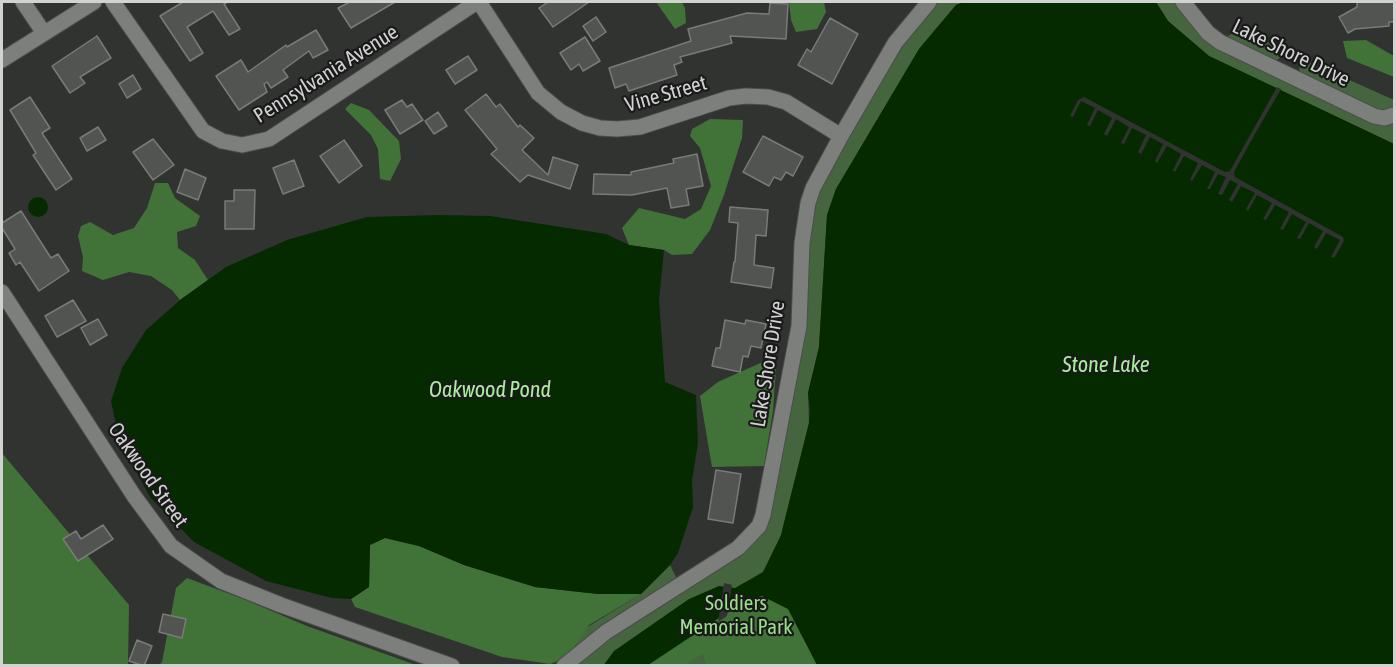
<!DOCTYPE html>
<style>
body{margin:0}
#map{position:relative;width:1396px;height:667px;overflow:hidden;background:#313330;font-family:"Asap Condensed",sans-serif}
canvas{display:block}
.frame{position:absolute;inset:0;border:3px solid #d1d2d1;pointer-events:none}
</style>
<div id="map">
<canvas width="1396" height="667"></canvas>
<div class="frame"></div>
</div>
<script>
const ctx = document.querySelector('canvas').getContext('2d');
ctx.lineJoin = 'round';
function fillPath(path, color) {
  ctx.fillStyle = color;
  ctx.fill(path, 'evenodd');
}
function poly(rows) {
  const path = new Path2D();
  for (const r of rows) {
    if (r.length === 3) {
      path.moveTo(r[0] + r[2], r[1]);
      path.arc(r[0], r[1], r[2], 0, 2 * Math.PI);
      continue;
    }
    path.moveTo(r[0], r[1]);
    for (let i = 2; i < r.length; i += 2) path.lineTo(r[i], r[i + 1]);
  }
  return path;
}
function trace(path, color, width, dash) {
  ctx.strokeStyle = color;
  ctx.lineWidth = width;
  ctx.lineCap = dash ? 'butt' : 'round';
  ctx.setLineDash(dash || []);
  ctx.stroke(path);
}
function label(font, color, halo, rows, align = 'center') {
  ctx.font = font + ' "Asap Condensed",sans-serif';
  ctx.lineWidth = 4.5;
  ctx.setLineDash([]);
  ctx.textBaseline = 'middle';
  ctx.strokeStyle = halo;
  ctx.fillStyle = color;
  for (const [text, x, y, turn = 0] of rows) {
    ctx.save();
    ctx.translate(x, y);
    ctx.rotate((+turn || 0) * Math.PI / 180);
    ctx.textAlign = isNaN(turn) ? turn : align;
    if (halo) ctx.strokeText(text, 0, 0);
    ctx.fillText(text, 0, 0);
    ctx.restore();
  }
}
fillPath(poly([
 [936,2,964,2,956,5,919,49,836,189,827,215,819,347,808,393,809,423,783,527,775,580,817,665,574,666,620,631,750,546,806,283,813,200,896,50],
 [1156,2,1177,2,1196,29,1394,122,1394,144,1209,56,1168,21],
 [1238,29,1289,52,1272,63,1224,39],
 [1305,60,1394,100,1394,109,1382,113,1300,75,1299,64],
 [670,565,677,579,579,649,571,637,641,594]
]), '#44653e');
fillPath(poly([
 [656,2,682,2,685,8,686,23,675,29],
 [789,2,824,2,826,12,817,29,796,32,791,20],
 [1366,40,1394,56,1394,77,1347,58,1343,41],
 [351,103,369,110,399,141,401,159,390,181,380,179,378,149,371,135,345,109],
 [710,119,743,120,742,138,724,195,710,230,692,254,672,255,664,250,629,245,622,228,639,208,685,219,701,209,711,186,700,148,690,136,692,129],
 [155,183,168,183,175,198,200,216,196,226,177,232,178,248,195,260,208,280,180,300,172,290,151,276,129,272,103,280,82,271,83,257,78,236,81,226,90,222,113,235,134,228,147,208],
 [767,360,776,367,773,411,764,466,712,467,700,396,718,382],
 [2,453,129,605,128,665,2,665],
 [385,538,419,546,464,565,535,587,598,594,641,594,589,625,568,657,550,664,502,657,355,607,351,599,369,587,370,545],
 [187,578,246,600,307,626,416,665,158,666,162,662,176,588],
 [762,596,788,609,817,665,706,665,703,654,684,665,648,666,746,600]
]), '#417238');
fillPath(poly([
 [964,2,1156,2,1168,21,1209,56,1394,144,1394,665,817,665,788,609,762,596,746,600,648,665,603,666,614,651,689,599,719,586,735,588,763,572,781,535,809,423,810,410,808,393,819,347,827,215,836,189,919,49,956,5],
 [38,207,10],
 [439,215,490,216,606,234,629,245,664,250,659,300,665,382,696,395,698,443,692,480,693,507,678,553,670,565,641,594,598,594,535,587,464,565,419,546,385,538,370,545,369,587,351,599,332,598,266,581,194,542,150,497,119,440,111,401,122,368,146,330,180,300,226,267,287,240,367,217]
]), '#052a00');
fillPath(poly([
 [1277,87,1281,89,1256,132,1234,172,1235,177,1343,237,1344,241,1334,258,1331,257,1340,240,1326,233,1317,249,1314,247,1323,231,1309,223,1300,239,1297,238,1306,222,1292,214,1283,230,1280,229,1289,212,1275,205,1266,220,1263,219,1272,203,1257,195,1248,211,1246,209,1255,193,1241,186,1232,202,1229,200,1238,184,1230,180,1222,195,1218,194,1226,177,1218,174,1210,189,1207,189,1215,172,1202,165,1192,181,1190,180,1198,163,1184,156,1175,172,1173,170,1181,154,1167,146,1157,163,1155,161,1163,144,1150,137,1141,154,1138,152,1146,135,1132,128,1124,144,1121,143,1129,127,1116,119,1107,136,1104,134,1112,118,1098,110,1090,126,1087,125,1095,108,1081,101,1073,117,1070,116,1078,100,1084,97,1225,172,1230,171],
 [724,583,732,585,727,616,718,622]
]), '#313330');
const building = poly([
 [183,2,228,2,224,4,240,29,229,35,213,11,187,27,203,53,190,61,160,16,183,2],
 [350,2,395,2,351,28,338,8,350,2],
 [548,2,589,2,553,27,539,8,548,2],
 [1357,2,1395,2,1395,22,1389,22,1389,26,1355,29,1348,33,1339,17,1357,7,1357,2],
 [770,3,788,4,786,39,730,36,732,43,680,57,682,62,674,65,677,75,629,91,626,84,615,88,609,68,691,41,688,29,747,13,769,14,770,3],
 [596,17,606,32,593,41,583,26,596,17],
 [830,18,858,34,832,84,798,65,807,49,811,52,830,18],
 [316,30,328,50,313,58,309,51,283,70,288,77,271,88,267,82,264,84,267,92,239,110,216,76,241,60,248,72,286,45,287,47,316,30],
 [97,36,111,58,80,77,85,83,70,93,52,66,97,36],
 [585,37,600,61,583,71,579,64,571,70,560,53,585,37],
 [468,56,477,70,455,84,446,70,468,56],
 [133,75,141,89,127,98,119,84,133,75],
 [486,94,496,107,500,104,518,127,520,125,534,138,522,150,548,175,553,157,578,165,570,189,528,175,520,182,491,154,497,149,465,110,486,94],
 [30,97,50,128,42,133,72,179,56,190,33,155,36,153,10,110,30,97],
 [402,100,407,107,412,104,423,120,400,134,385,110,402,100],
 [438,112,447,126,434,134,425,121,438,112],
 [98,127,106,140,87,151,80,138,98,127],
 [763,136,803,157,793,176,786,172,781,180,774,177,769,186,743,172,763,136],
 [153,139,174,165,153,180,133,152,153,139],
 [344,140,362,166,339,183,320,156,344,140],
 [697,154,703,186,686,189,689,205,671,208,667,188,632,195,593,194,594,174,631,175,631,172,674,163,673,159,697,154],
 [294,160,304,186,283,194,273,168,294,160],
 [185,169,206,178,198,200,177,192,185,169],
 [234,190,255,190,254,229,225,229,225,201,234,201,234,190],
 [730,207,768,210,766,236,756,235,754,265,774,268,771,288,731,282,734,262,735,262,738,223,729,222,730,207],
 [21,211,51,258,58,254,69,271,39,291,20,262,16,265,9,253,15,249,2,228,2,223,21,211],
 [73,300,86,321,57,337,45,316,73,300],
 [98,319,107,335,90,345,81,328,98,319],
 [725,320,745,324,746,320,766,324,761,348,751,346,748,357,743,356,740,372,712,366,716,348,720,348,725,320],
 [716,470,741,474,733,523,708,519,716,470],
 [103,525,113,539,78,561,63,539,76,531,81,539,103,525],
 [163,614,186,619,182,638,159,632,163,614],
 [137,640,152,646,144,666,129,661,137,640]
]);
fillPath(building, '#525451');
trace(building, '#797b78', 1.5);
const minor = poly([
 [23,2,44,33],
 [113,2,203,131,222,141,242,145,269,139,477,2],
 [479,2,538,93,561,112,582,123,600,128,617,129,640,127,729,98,746,96,768,97,786,102,841,136],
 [1183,2,1208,33,1220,42,1374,116,1384,118,1394,115],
 [2,60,94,2],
 [2,292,134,496,171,546,221,581,281,605,452,666],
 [564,666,606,632,738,548,759,526,763,515,799,326,802,243,808,203,813,188,841,136,895,43,929,2]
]);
trace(minor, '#4d4e4c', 17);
trace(minor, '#7d7f7c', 15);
label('21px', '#d1d2d1', '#191a19', [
 ["Lake Shore Drive",1291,53,26],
 ["Pennsylvania Avenue",326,74,-32],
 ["Vine Street",666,94,-16],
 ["Lake Shore Drive",768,364,-81],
 ["Oakwood Street",148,475,55]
]);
label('21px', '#99df8c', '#191a19', [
 ["Soldiers",736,603],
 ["Memorial Park",736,627]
]);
label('italic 22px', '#a8ef9b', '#191a19', [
 ["Stone Lake",1106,365],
 ["Oakwood Pond",490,390]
]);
</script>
